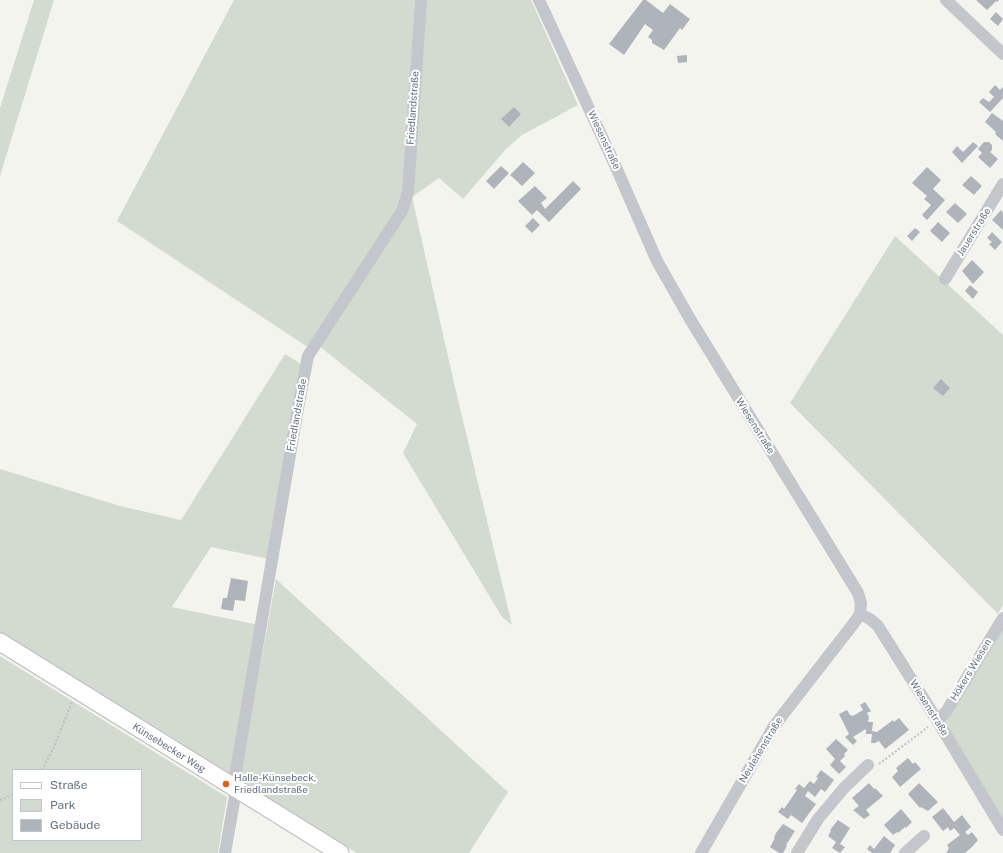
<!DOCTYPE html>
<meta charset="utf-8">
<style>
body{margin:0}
#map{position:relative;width:1003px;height:853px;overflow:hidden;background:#f4f4ef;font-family:"Public Sans",sans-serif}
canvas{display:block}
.legend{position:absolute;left:12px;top:769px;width:130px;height:72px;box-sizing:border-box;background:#fff;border:1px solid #c0c6cd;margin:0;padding:5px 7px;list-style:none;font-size:12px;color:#617082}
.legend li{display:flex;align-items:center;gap:8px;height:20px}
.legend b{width:20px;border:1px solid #c0c6cd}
</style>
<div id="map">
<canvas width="1003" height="853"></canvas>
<ul class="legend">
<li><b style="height:5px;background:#fff"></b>Straße</li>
<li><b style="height:11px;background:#d3dbd0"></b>Park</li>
<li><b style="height:11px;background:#aeb4ba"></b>Gebäude</li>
</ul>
</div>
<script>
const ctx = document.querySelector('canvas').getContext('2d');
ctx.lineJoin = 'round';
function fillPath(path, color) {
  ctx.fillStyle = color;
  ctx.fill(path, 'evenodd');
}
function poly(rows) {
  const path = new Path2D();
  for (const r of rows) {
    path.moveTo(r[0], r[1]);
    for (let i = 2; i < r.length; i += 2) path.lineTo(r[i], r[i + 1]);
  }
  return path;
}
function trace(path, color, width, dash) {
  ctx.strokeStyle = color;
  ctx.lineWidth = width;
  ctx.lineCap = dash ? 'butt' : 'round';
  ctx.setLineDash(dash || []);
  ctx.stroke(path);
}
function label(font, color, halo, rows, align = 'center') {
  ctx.font = font + ' "Public Sans",sans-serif';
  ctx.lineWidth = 4;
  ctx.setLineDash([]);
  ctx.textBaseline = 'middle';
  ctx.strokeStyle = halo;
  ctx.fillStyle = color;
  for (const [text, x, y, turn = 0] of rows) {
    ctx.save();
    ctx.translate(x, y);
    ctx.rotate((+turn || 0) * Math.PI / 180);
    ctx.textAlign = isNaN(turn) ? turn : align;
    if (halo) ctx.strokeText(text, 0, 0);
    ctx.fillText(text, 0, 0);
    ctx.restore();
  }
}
fillPath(poly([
 [34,0,54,0,0,176,0,108],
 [234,0,415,0,404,182,400,204,309,348,117,221],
 [425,0,531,0,578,105,522,135,505,150,463,199,439,178,412,197,454,383,512,625,502,617,403,453,417,424,319,346,406,214],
 [895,236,1003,335,1003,605,998,614,790,403],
 [285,354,301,364,269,559,211,547,172,607,259,625,231,776,0,634,0,469,120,506,181,520],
 [276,579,508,792,469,853,357,853,239,781],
 [1003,627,1003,820,944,722],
 [0,656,227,797,218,853,0,853],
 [13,770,141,770,141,840,13,840]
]), '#d3dbd0');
fillPath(poly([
 [643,0,646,0,663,13,670,4,690,19,682,30,680,28,664,50,652,43,652,40,648,37,653,30,645,24,624,55,609,44],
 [976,0,999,0,997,2,996,1,987,10],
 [996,12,1003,19,998,26,990,19],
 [687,55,687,62,678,63,677,56],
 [995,85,1000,90,1003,87,1003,98,990,112,979,102,983,98,989,102,994,97,989,92],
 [514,107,521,114,509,127,501,119],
 [992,113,1003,121,1003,141,995,134,996,132,985,122],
 [973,142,978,146,962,163,952,152,957,146,963,152],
 [984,142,989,142,992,145,992,150,990,152,998,159,990,168,978,157,982,153,978,149],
 [523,162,535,173,522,186,510,175],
 [501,166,509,173,494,189,486,181],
 [927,167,941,180,933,189,945,200,927,220,922,215,931,205,924,199,927,196,912,183],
 [971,176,982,186,974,195,962,185],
 [573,181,581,189,549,222,537,210,532,215,518,201,535,186,547,198,541,203,545,209],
 [955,203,967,214,958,223,946,212],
 [1001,210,1003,213,1003,230,992,220],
 [533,218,540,225,532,233,525,226],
 [938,222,950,233,942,242,930,231],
 [915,228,920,232,912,241,907,236],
 [992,232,1002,242,995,250,989,244,992,242,987,238],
 [972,260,984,272,973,284,962,271],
 [970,285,978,292,973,299,965,291],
 [941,379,950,388,943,396,933,388],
 [231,578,248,581,245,601,235,600,233,611,221,609,223,598,227,598],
 [865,702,871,711,867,713,869,717,868,722,873,722,872,731,877,732,893,720,894,722,899,718,909,730,885,749,879,741,875,743,871,743,872,734,866,734,866,729,853,737,857,741,853,745,845,737,849,734,839,714,847,710,850,715,853,716,863,710,860,705],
 [836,739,848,750,844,754,845,756,840,761,846,767,839,774,830,765,835,759,826,749],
 [908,758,913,764,915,762,921,769,900,787,892,777,898,771,896,768],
 [821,770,834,780,825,792,821,789,815,797,808,791,805,796,816,804,802,823,791,815,788,819,778,812,782,807,784,809,797,790,795,789,799,784,804,788,810,781,814,784,818,778,816,777],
 [869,783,874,789,875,788,883,796,866,810,870,815,864,819,853,810,859,806,852,798],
 [919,783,938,802,928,811,921,807,920,808,908,794],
 [943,808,954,822,962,815,971,827,965,832,968,835,972,832,978,840,972,847,965,853,946,853,949,848,947,845,960,835,954,828,950,831,948,827,943,831,932,817],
 [901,809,912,822,906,828,905,827,898,833,897,832,893,835,884,825],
 [838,820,850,828,840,844,845,847,840,853,832,848,836,842,828,836,831,831,830,830],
 [783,824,795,831,786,845,787,846,783,853,779,853,770,847,775,838,774,838,776,833],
 [884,836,895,845,890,853,872,853,867,849,870,845,874,849]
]), '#aeb4ba');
const secondary = poly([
 [0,642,340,853]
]);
trace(secondary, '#b5b9be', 19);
trace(poly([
 [879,764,928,727],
 [42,770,54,747,72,702],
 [0,800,13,795]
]), '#bdbec0', 2, [2, 2]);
trace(poly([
 [539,0,615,165,657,261,690,319,858,593,861,603,860,614,854,623,774,726,701,853],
 [946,0,1003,54],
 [945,279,1003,184],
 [860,614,870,619,878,626,937,720,1003,830],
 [937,720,946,712,1003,618],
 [225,853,235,796,233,788,298,408,308,356,402,211,408,192,421,0],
 [797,853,818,819,844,788,868,765],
 [905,853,924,836]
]), '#c3c6ca', 12);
trace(secondary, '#fff', 17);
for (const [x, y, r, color] of [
 [226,784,4,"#ec5b17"]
]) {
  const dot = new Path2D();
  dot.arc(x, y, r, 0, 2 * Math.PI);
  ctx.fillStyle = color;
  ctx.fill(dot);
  trace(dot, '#fff', 1.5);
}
label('10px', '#617082', '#fff', [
 ["Friedlandstraße",413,108,-86],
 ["Wiesenstraße",604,140,65],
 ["Jauerstraße",974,232,-58],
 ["Friedlandstraße",297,415,-80],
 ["Wiesenstraße",755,426,58],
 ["Hökers Wiesen",971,670,-59],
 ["Wiesenstraße",929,708,58],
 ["Künsebecker Weg",169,748,32],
 ["Neulehenstraße",761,750,-59]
]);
label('10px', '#617082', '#fff', [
 ["Halle-Künsebeck,",234,778],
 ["Friedlandstraße",234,790]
], 'left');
</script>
